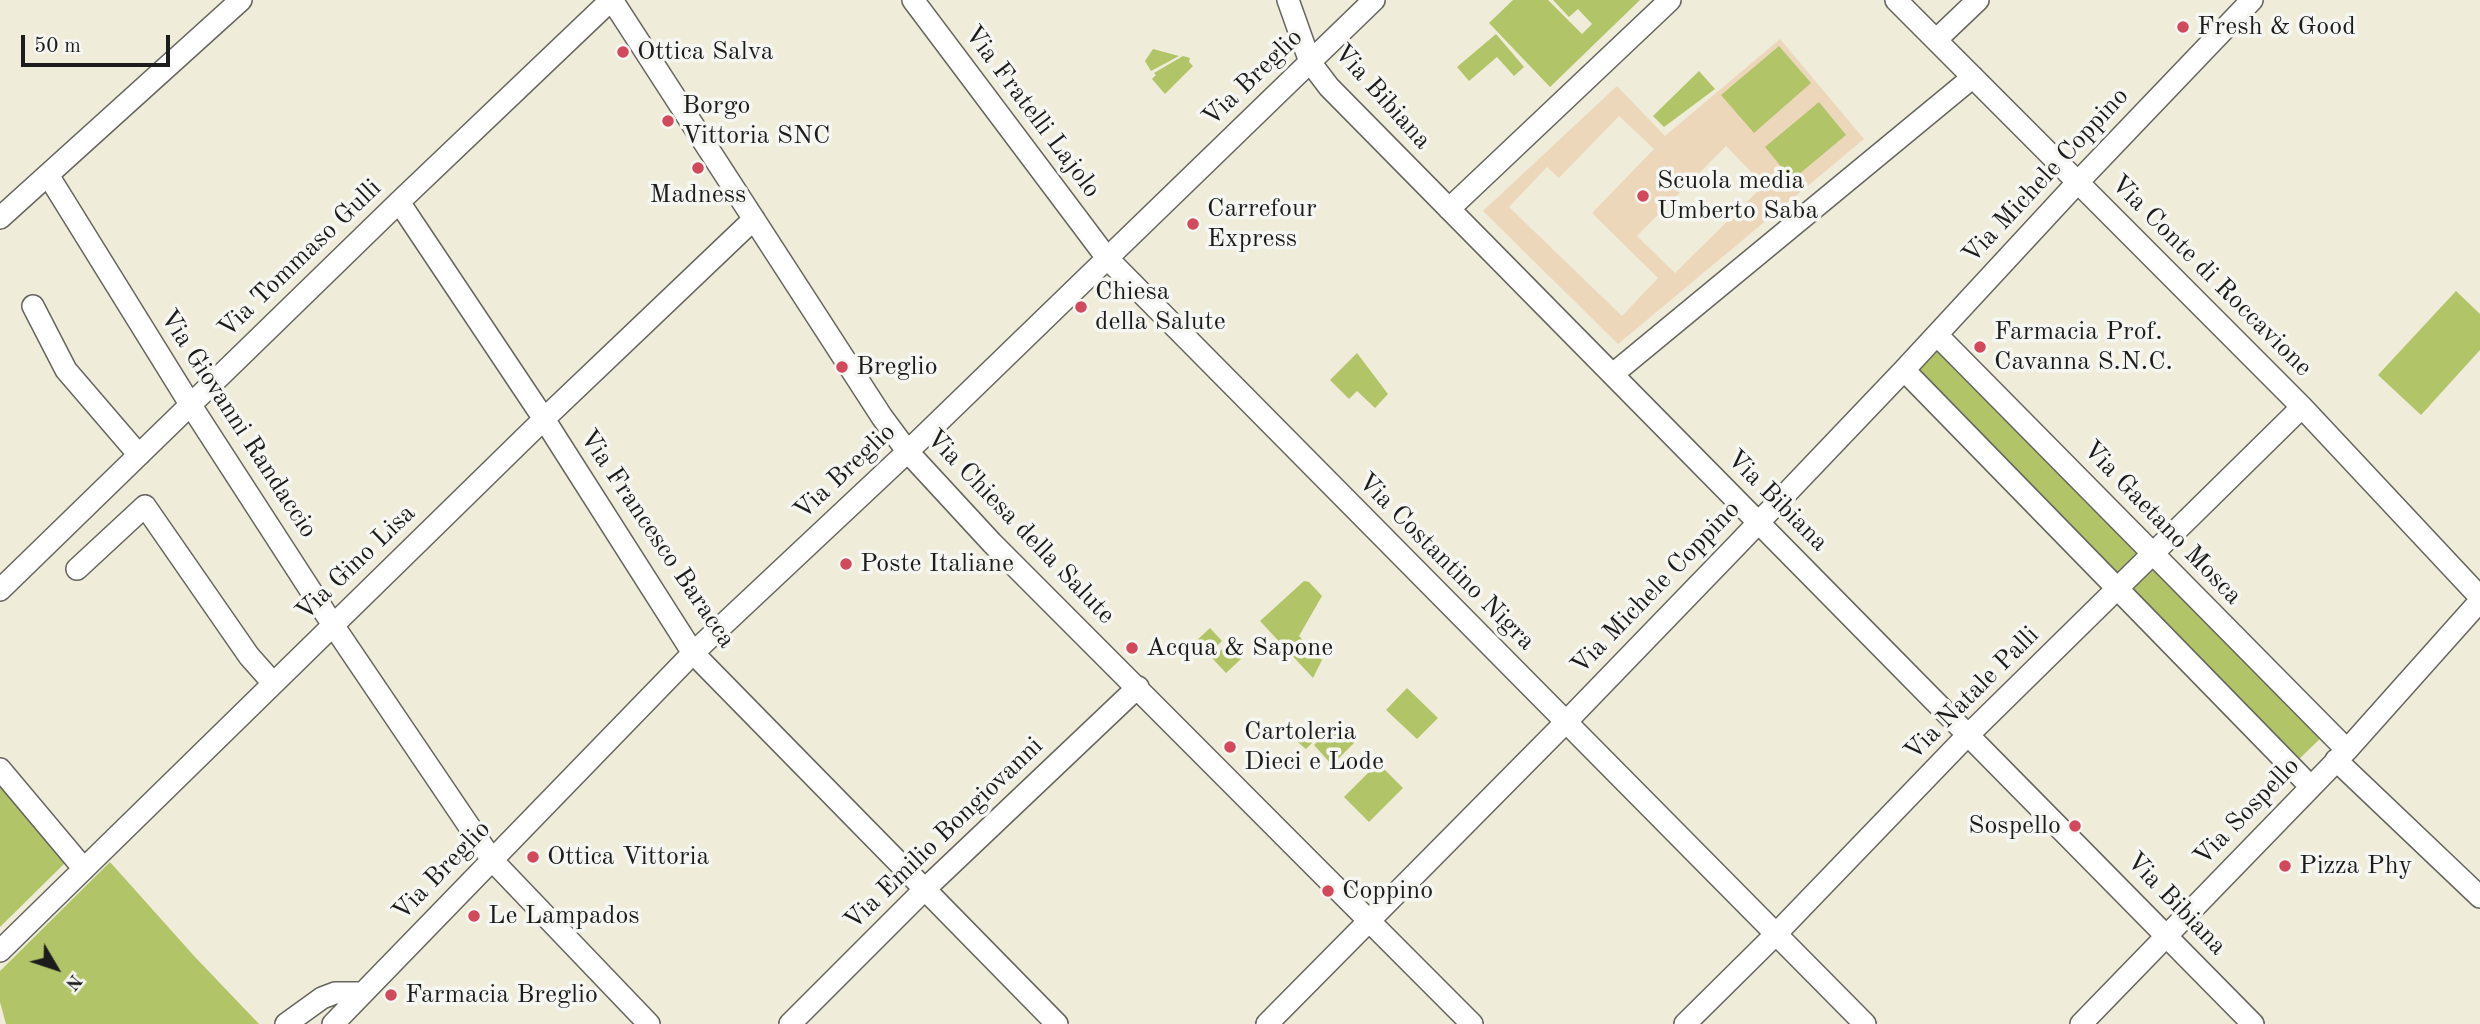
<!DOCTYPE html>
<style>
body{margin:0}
#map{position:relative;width:2480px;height:1024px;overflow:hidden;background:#efecd9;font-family:"Old Standard TT",serif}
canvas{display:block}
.north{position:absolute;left:21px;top:933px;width:70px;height:70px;-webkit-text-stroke:5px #f6f6f2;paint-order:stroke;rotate:129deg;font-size:19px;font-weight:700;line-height:28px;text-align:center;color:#1c1c1c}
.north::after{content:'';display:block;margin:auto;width:24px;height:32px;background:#1c1c1c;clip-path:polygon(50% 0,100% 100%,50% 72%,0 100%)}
.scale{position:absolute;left:21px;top:35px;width:149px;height:32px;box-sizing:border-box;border:4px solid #1c1c1c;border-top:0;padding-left:9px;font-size:21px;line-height:24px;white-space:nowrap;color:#1c1c1c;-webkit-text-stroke:5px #f6f6f2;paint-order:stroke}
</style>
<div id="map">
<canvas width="2480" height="1024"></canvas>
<div class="north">N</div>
<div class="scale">50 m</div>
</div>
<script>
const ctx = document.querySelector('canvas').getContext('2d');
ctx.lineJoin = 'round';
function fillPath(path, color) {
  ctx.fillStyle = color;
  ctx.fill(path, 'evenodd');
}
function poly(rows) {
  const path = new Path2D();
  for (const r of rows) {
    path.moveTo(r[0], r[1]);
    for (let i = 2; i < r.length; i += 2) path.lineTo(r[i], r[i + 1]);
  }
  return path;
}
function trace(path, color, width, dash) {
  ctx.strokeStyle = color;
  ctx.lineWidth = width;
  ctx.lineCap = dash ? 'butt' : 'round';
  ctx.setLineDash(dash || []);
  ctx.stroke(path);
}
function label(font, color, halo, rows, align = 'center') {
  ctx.font = font + ' "Old Standard TT",serif';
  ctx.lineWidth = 7;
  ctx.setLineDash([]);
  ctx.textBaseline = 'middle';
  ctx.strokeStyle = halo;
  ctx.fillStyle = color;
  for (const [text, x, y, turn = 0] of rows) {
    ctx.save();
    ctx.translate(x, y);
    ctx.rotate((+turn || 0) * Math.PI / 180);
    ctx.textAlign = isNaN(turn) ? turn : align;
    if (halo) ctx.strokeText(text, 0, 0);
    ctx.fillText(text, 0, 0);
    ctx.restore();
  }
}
fillPath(poly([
 [1780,39,1864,139,1618,344,1483,211,1617,86,1665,136],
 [1619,116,1654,149,1592,213,1658,278,1622,316,1509,207,1547,167,1559,178],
 [1726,146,1764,185,1675,273,1637,236]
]), '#edd7bb');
fillPath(poly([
 [1513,0,1548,0,1582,34,1592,24,1578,9,1569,17,1553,0,1640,0,1550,87,1489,23],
 [1496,34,1524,67,1514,76,1497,57,1469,81,1457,67],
 [1779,46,1811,83,1754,133,1721,95],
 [1153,49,1179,56,1151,71,1145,61],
 [1183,56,1190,58,1189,62,1193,66,1165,94,1152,79,1156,75,1154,73],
 [1699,71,1715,89,1664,127,1653,116],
 [1819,102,1846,135,1792,180,1765,147],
 [2456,291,2480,314,2480,350,2421,415,2378,375],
 [1937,335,2327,732,2292,766,1904,370],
 [1357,353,1388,394,1375,408,1357,391,1349,399,1330,380],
 [1304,581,1309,582,1322,596,1299,636,1322,660,1313,678,1260,621],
 [1210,628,1222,641,1207,655,1195,642],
 [1227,645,1241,659,1226,673,1212,658],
 [1407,688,1438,718,1417,739,1386,710],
 [1311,722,1322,733,1306,749,1294,739],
 [1346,724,1357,740,1332,765,1314,745,1336,725,1340,729],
 [1378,763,1403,788,1369,822,1344,797],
 [0,781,67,861,0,927],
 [110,862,195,957,259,1024,6,1024,0,1002,0,971]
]), '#b2c468');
const minor = poly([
 [612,0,882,417,908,452,992,543,1472,1024],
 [913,0,1107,258,1865,1024],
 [1288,0,1310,62,1329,87,2253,1024],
 [1896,0,2302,407,2480,597],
 [1936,40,1978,0],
 [48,175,190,404,333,625,492,860,649,1024],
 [399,202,544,419,693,653,1057,1024],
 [1449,209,1670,0],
 [0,218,241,0],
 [33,306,66,370,139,455],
 [1937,335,2347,750],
 [1904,370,2311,787],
 [1613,374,1973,77],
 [77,569,145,506,249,656,273,683],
 [0,590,399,202,611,0],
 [2336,760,2480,897],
 [0,769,84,869],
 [0,951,544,419,754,219],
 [286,1024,322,998,335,993,363,993],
 [333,1024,693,653,903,456,1374,0],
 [790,1024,925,889,1138,687],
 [1267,1024,1565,723,1739,543,1904,370,2078,182,2252,0],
 [1685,1024,1775,935,1960,743,2302,407],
 [2081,1024,2347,750,2480,601]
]);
trace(minor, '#66655e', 24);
trace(minor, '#fff', 21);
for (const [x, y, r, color] of [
 [2183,27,7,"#d1495b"],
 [623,52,7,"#d1495b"],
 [668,121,7,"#d1495b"],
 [698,168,7,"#d1495b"],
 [1643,196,7,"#d1495b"],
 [1193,224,7,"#d1495b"],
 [1081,307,7,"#d1495b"],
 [1980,347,7,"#d1495b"],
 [842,367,7,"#d1495b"],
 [846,564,7,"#d1495b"],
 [1132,648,7,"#d1495b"],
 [1230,747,7,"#d1495b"],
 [2075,826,7,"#d1495b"],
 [533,857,7,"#d1495b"],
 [2285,866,7,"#d1495b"],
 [1328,891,7,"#d1495b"],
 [474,916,7,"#d1495b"],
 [391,995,7,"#d1495b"]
]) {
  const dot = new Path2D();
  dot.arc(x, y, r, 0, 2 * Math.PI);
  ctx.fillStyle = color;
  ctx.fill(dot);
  trace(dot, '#f6f6f2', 2.5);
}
label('26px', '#1c1c1c', '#f6f6f2', [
 ["Fresh & Good",2197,27],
 ["Ottica Salva",637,52],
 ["Borgo",682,106],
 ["Vittoria SNC",682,136],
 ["Scuola media",1657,181],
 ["Umberto Saba",1657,211],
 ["Madness",698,195,"center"],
 ["Carrefour",1207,209],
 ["Express",1207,239],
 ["Chiesa",1095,292],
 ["della Salute",1095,322],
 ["Farmacia Prof.",1994,332],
 ["Cavanna S.N.C.",1994,362],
 ["Breglio",856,367],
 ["Poste Italiane",860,564],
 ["Acqua & Sapone",1146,648],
 ["Cartoleria",1244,732],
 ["Dieci e Lode",1244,762],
 ["Sospello",2061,826,"right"],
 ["Ottica Vittoria",547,857],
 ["Pizza Phy",2299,866],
 ["Coppino",1342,891],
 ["Le Lampados",488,916],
 ["Farmacia Breglio",405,995]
], 'left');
label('26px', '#1c1c1c', '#f6f6f2', [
 ["Via Breglio",1253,78,-44],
 ["Via Bibiana",1382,97,48],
 ["Via Fratelli Lajolo",1032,112,53],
 ["Via Michele Coppino",2046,176,-47],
 ["Via Tommaso Gulli",300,259,-44],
 ["Via Conte di Roccavione",2211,276,45],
 ["Via Giovanni Randaccio",238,424,57],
 ["Via Breglio",845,472,-43],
 ["Via Bibiana",1777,501,45],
 ["Via Gaetano Mosca",2162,523,46],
 ["Via Chiesa della Salute",1020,527,46],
 ["Via Francesco Baracca",657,539,56],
 ["Via Costantino Nigra",1446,562,45],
 ["Via Gino Lisa",356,563,-44],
 ["Via Michele Coppino",1656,588,-46],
 ["Via Natale Palli",1972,694,-45],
 ["Via Sospello",2247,812,-46],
 ["Via Emilio Bongiovanni",944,834,-44],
 ["Via Breglio",442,871,-46],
 ["Via Bibiana",2176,904,46]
]);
</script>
